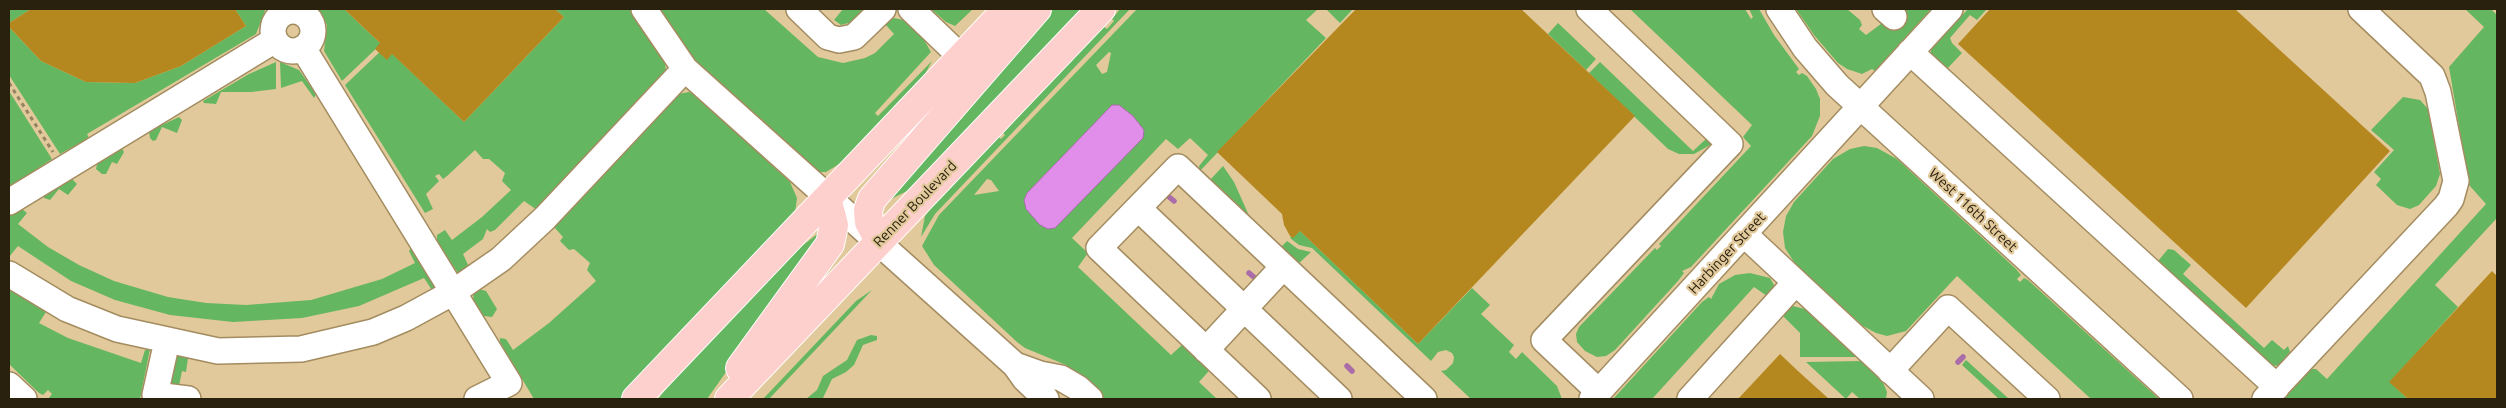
<!DOCTYPE html>
<style>
body{margin:0}
#map{position:relative;width:2506px;height:408px;overflow:hidden;background:#e2c99b;font-family:Ubuntu,sans-serif}
canvas{display:block}
.frame{position:absolute;inset:0;border:10px solid #29200e;pointer-events:none}
</style>
<div id="map">
<canvas width="2506" height="408"></canvas>
<div class="frame"></div>
</div>
<script>
const ctx = document.querySelector('canvas').getContext('2d');
ctx.lineJoin = 'round';
function fillPath(path, color) {
  ctx.fillStyle = color;
  ctx.fill(path, 'evenodd');
}
function poly(rows) {
  const path = new Path2D();
  for (const r of rows) {
    if (r.length === 3) {
      path.moveTo(r[0] + r[2], r[1]);
      path.arc(r[0], r[1], r[2], 0, 2 * Math.PI);
      continue;
    }
    path.moveTo(r[0], r[1]);
    for (let i = 2; i < r.length; i += 2) path.lineTo(r[i], r[i + 1]);
  }
  return path;
}
function trace(path, color, width, dash) {
  ctx.strokeStyle = color;
  ctx.lineWidth = width;
  ctx.lineCap = dash ? 'butt' : 'round';
  ctx.setLineDash(dash || []);
  ctx.stroke(path);
}
function label(font, color, halo, rows, align = 'center') {
  ctx.font = font + ' Ubuntu,sans-serif';
  ctx.lineWidth = 4.5;
  ctx.setLineDash([]);
  ctx.textBaseline = 'middle';
  ctx.strokeStyle = halo;
  ctx.fillStyle = color;
  for (const [text, x, y, turn = 0] of rows) {
    ctx.save();
    ctx.translate(x, y);
    ctx.rotate((+turn || 0) * Math.PI / 180);
    ctx.textAlign = isNaN(turn) ? turn : align;
    if (halo) ctx.strokeText(text, 0, 0);
    ctx.fillText(text, 0, 0);
    ctx.restore();
  }
}
fillPath(poly([
 [9,9,31,9,9,23],
 [235,9,264,9,265,11,256,34,87,134,89,138,60,154,9,75,9,27,41,61,86,82,135,83,181,66,246,26],
 [318,9,344,9,381,44,342,81,324,51,327,25],
 [555,9,631,9,664,57,666,71,537,210,524,201,495,230,490,232,487,229,483,239,463,254,469,267,463,273,458,273,437,242,437,235,445,230,452,240,482,217,511,190,502,181,505,173,489,159,483,159,475,150,447,176,443,179,439,174,435,176,439,181,426,194,433,209,425,213,345,85,385,47,464,122,564,17],
 [657,9,764,9,818,57,843,63,865,58,875,53,894,34,884,23,894,18,904,20,923,38,931,52,875,113,878,116,932,61,924,76,844,161,826,172,820,172,807,166,692,58],
 [843,9,861,9,863,12,852,22,841,25,834,20],
 [931,9,973,9,955,26,946,22],
 [1047,9,1086,9,911,189,887,201],
 [1120,9,1130,9,935,214,921,237,925,216,935,202,993,142,999,137,1001,139,1005,135,1003,133,1005,129,1097,32,1104,27,1107,29,1114,21,1112,19],
 [1137,9,1318,9,1306,20,1326,38,1200,171,1199,166,1208,155,1190,138,1178,149,1166,139,1072,238,1088,253,1078,267,1171,355,1183,344,1208,368,1208,372,1199,382,1217,399,1103,399,1066,365,1025,348,1017,342,934,265,922,246,939,215],
 [1109,52,1111,53,1107,72,1102,74,1096,65],
 [1119,105,1139,123,1027,193,1112,106],
 [987,179,991,180,999,191,974,195],
 [1326,9,1353,9,1340,23],
 [1630,9,1745,9,1751,19,1753,17,1749,9,1759,9,1774,35,1799,69,1796,72,1799,75,1802,73,1807,76,1816,89,1820,99,1820,116,1812,136,1691,267,1682,271,1684,273,1678,281,1615,350,1606,356,1597,357,1585,351,1577,342,1576,334,1579,327,1655,248,1657,250,1661,246,1659,244,1751,146,1743,137,1752,125],
 [1796,9,1847,9,1860,20,1862,25,1859,29,1866,35,1901,9,1931,9,1875,71,1872,69,1862,74,1847,69,1838,63,1814,35],
 [1968,9,1987,9,1977,20,1970,15,1950,38,1952,43,1962,53,1946,70,1931,56,1931,49],
 [2465,9,2491,9,2497,15,2497,218,2435,285,2458,307,2390,382,2408,399,2283,399,2311,369,2316,369,2327,379,2486,204,2469,185,2449,67,2484,27],
 [1558,23,1596,59,1586,70,1548,34],
 [276,62,276,89,251,92,221,92,216,104,204,103,203,101,249,74],
 [280,62,299,70,316,94,314,98,302,81,281,88],
 [1600,62,1693,151,1707,138,1711,141,1710,145,1694,154,1679,154,1668,149,1589,73],
 [9,91,52,159,9,188],
 [689,92,697,96,790,182,797,198,795,214,787,225,621,399,534,399,500,342,500,338,506,339,513,350,549,323,596,281,587,270,590,263,574,249,569,250,560,241,563,237,554,227,678,94],
 [2403,97,2420,100,2428,109,2440,174,2436,186,2419,205,2410,209,2397,205,2376,185,2381,179,2374,172,2394,150,2371,130],
 [179,117,182,120,177,133,162,127,156,140,153,141,150,138,149,131],
 [1864,146,1877,148,1897,159,2016,269,2021,275,2017,279,2020,282,2024,278,2028,280,2159,399,2091,399,1957,276,1906,331,1887,336,1876,333,1863,326,1796,265,1785,248,1783,232,1786,216,1794,202,1833,159,1850,149],
 [121,147,124,152,117,164,112,162,106,174,102,174,96,169,98,160],
 [1223,166,1234,182,1251,220,1210,180],
 [71,178,77,184,68,195,59,189,50,200,44,198,43,195],
 [22,209,27,213,18,224,48,247,79,265,114,281,168,297,206,303,246,305,311,300,382,279,415,263,409,251,412,247,437,287,432,290,424,278,359,306,302,318,233,322,170,315,115,300,71,281,18,246,9,257,9,214,15,210],
 [1298,229,1418,344,1472,288,1490,305,1481,314,1514,345,1509,352,1516,359,1522,352,1557,386,1562,399,1471,399,1441,371,1446,370,1453,363,1454,357,1452,353,1446,350,1438,352,1431,361,1312,248,1299,245,1290,238],
 [819,233,822,236,707,399,658,399,671,382,795,251],
 [1287,241,1298,249,1311,252,1298,264,1281,247],
 [2168,249,2174,250,2191,265,2183,274,2264,348,2272,340,2284,350,2288,346,2290,352,2279,365,2273,366,2158,264,2158,261],
 [1750,273,1770,278,1774,285,1773,290,1767,296,1754,287,1652,399,1613,399,1702,302,1709,297,1711,299,1719,284,1735,275],
 [9,286,45,309,46,312,39,323,68,338,141,363,145,350,150,349,140,399,48,399,52,394,48,390,43,395,39,393,9,364],
 [479,289,486,291,497,309,492,317,484,316,473,300,474,292],
 [872,290,769,399,763,399,856,301],
 [1793,306,1805,309,1857,357,1800,357,1800,333,1782,315],
 [871,335,877,336,877,340,863,345,854,365,846,372,832,379,823,398,806,399,817,390,823,376,847,360,857,340],
 [179,355,187,356,188,358,186,372,182,371,179,386,173,386,170,384,175,358],
 [1966,360,2009,399,1999,399,1962,365],
 [1862,361,1882,380,1887,392,1886,399,1860,399,1852,392,1846,399,1806,362]
]), '#64b760');
const water = poly([
 [1112,105,1119,105,1133,116,1144,130,1143,138,1055,228,1048,229,1040,225,1026,209,1024,200,1027,193,1112,105]
]);
fillPath(water, '#e18eeb');
trace(water, '#aa6da9', 1);
trace(poly([
 [1168,196,1174,201],
 [1249,273,1255,278],
 [1958,362,1963,357],
 [1347,366,1352,371]
]), '#aa6da9', 5.5);
fillPath(poly([
 [31,9,235,9,246,26,181,66,135,83,86,82,41,61,9,27,9,23],
 [344,9,555,9,564,17,464,122,392,54,387,60,375,49,380,43],
 [1356,9,1521,9,1635,116,1418,344,1300,231,1293,238,1290,236,1284,225,1282,214,1217,152],
 [1990,9,2235,9,2390,151,2246,308,1958,44],
 [2492,271,2497,276,2497,399,2408,399,2389,382],
 [1780,354,1798,371,1829,399,1738,399]
]), '#b5881f');
const minor = poly([
 [644,9,685,69,1015,365,1025,379,1046,399],
 [799,9,828,37,839,40,854,37,883,9],
 [911,9,961,57],
 [1589,9,1730,144,1544,340,1599,392],
 [1779,9,1805,48,1837,85,2180,399],
 [1885,9,1894,17],
 [293,31,20],
 [303,48,509,383,477,399],
 [1910,52,2277,387],
 [9,202,275,40],
 [1138,208,1339,399],
 [1745,235,1921,399],
 [9,274,67,309,117,329,218,351,301,349,373,332,406,318,452,293,501,259,545,218,685,69],
 [167,341,155,395,188,399],
 [1206,350,1283,267],
 [1015,365,1040,374,1061,378,1078,388,1090,399],
 [1890,371,1948,308,2047,399],
 [9,385,24,399],
 [1258,399,1099,248,1178,167,1424,399],
 [1592,399,1950,9],
 [1690,399,1795,283],
 [2265,399,2446,206,2451,199,2456,181,2438,92,2432,76,2361,9]
]);
const major = poly([
 [879,241,869,222,868,210,872,199,1037,9],
 [740,368,830,244,834,225,827,198],
 [636,399,1007,9],
 [729,399,1101,9]
]);
trace(minor, '#a38c60', 28);
trace(major, '#fff', 30);
trace(poly([
 [9,83,53,152]
]), '#958361', 3, [4, 4]);
trace(minor, '#fff', 25);
trace(major, '#fed0cd', 28);
label('14px', '#29200e', '#e2c99b', [
 ["Renner Boulevard",915,204,-46],
 ["West 116th Street",1973,210,43],
 ["Harbinger Street",1727,253,-47]
]);
</script>
